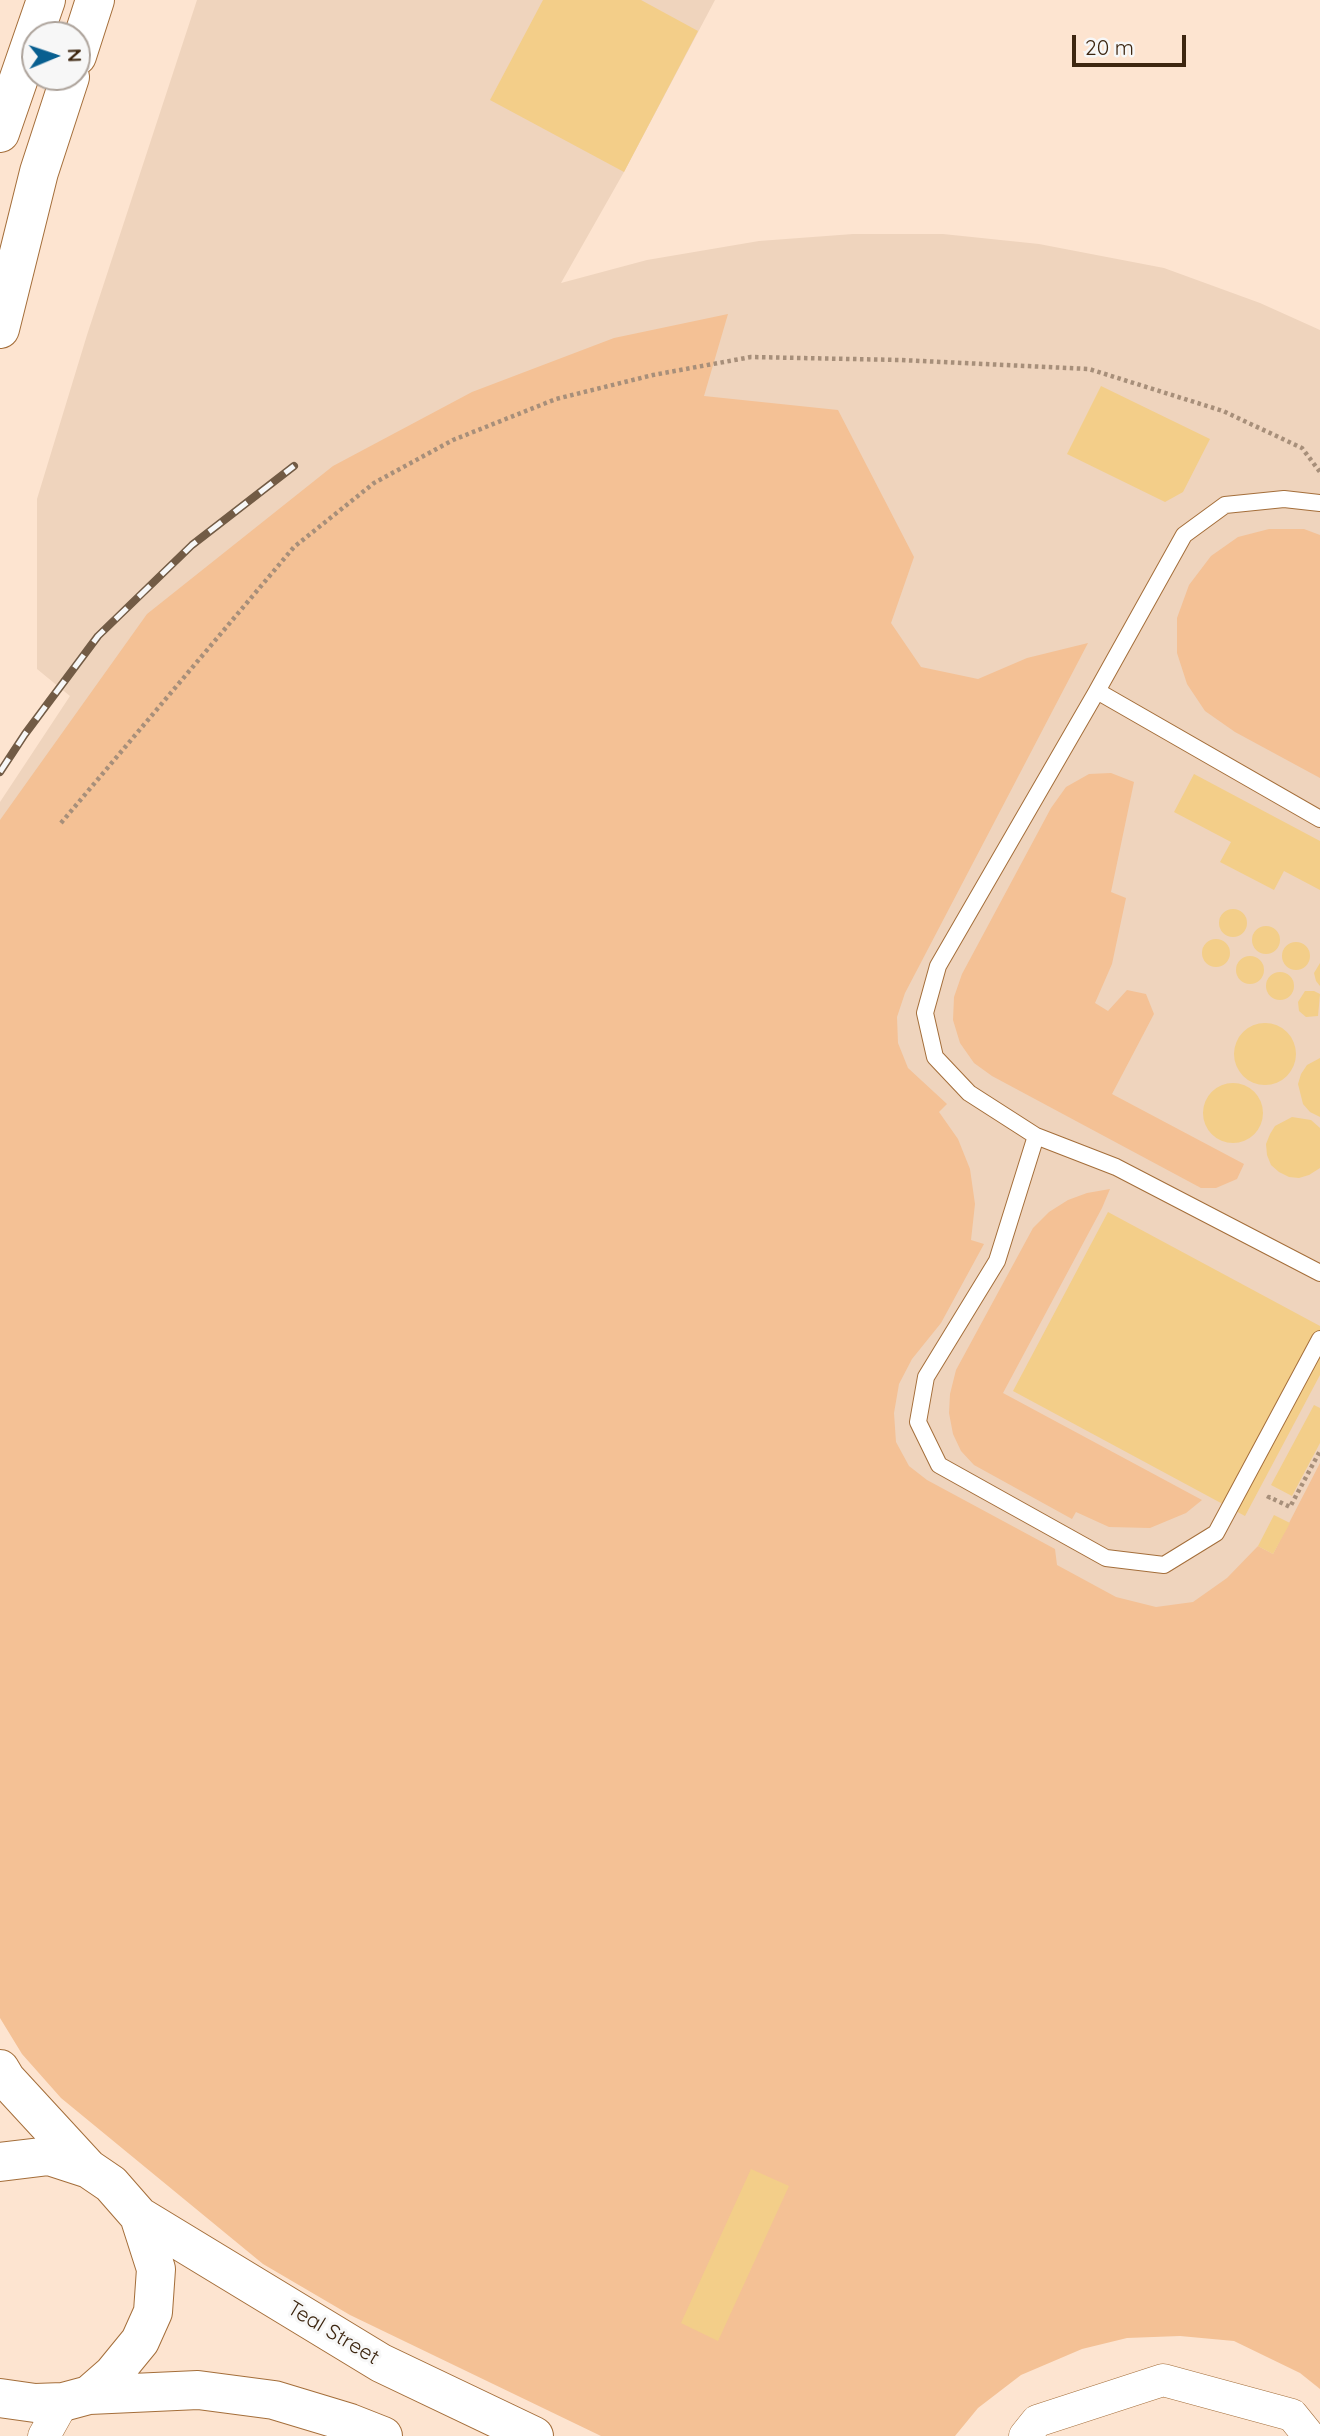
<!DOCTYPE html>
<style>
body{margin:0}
#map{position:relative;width:1320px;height:2436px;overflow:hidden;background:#fde4d0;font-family:Quicksand,sans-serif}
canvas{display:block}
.north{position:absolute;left:21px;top:21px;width:70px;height:70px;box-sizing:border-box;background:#f7f7f7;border:2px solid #ada39b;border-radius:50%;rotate:88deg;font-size:19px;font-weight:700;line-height:28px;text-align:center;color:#3d2610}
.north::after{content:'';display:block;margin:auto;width:24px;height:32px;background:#085f90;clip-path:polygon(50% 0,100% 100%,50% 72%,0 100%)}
.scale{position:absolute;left:1072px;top:35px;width:114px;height:32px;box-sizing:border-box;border:4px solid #3d2610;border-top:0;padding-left:9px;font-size:21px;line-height:24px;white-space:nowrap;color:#3d2610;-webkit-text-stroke:5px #f7f7f7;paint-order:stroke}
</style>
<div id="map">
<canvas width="1320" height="2436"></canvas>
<div class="north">N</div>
<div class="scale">20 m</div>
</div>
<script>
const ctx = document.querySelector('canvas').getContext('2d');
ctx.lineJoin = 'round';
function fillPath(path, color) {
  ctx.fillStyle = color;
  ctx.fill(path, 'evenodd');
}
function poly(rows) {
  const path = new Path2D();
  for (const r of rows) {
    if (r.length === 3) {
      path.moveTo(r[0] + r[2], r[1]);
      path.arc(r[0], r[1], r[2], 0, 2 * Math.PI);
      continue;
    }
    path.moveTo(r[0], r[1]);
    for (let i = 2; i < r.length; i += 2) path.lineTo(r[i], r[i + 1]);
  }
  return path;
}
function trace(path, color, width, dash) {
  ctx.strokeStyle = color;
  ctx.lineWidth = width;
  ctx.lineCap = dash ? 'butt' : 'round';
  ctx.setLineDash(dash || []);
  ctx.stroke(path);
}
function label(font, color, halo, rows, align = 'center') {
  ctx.font = font + ' Quicksand,sans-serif';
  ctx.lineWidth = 6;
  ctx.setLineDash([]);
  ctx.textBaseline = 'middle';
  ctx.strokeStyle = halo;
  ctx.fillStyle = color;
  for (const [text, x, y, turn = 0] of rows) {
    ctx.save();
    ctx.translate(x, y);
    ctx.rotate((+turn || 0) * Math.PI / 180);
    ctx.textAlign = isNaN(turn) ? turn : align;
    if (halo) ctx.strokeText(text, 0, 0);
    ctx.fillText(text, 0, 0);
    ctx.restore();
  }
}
fillPath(poly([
 [197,0,715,0,624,172,561,283,647,260,759,241,853,234,943,234,1039,244,1164,268,1260,303,1320,330,1320,1769,0,1064,0,802,70,696,37,669,37,499,87,335]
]), '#efd4bd');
fillPath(poly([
 [728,314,704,396,838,410,914,557,891,623,921,667,978,679,1027,658,1088,643,905,993,897,1017,898,1043,908,1068,947,1104,939,1112,958,1139,970,1169,975,1204,971,1240,984,1244,941,1323,912,1359,899,1384,894,1413,896,1442,909,1466,927,1480,1055,1549,1057,1565,1116,1597,1156,1607,1193,1602,1227,1578,1258,1546,1273,1554,1320,1463,1320,2389,1300,2373,1234,2341,1180,2336,1127,2338,1082,2349,1021,2375,978,2408,955,2436,601,2436,350,2315,263,2264,61,2098,22,2054,0,2018,0,820,147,614,333,466,472,392,614,338],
 [1269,529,1304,529,1320,535,1320,778,1235,732,1205,711,1187,684,1177,653,1177,618,1189,585,1211,556,1238,537],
 [1111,773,1134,782,1111,892,1126,898,1112,964,1095,1003,1108,1011,1127,990,1146,994,1154,1014,1112,1094,1244,1164,1237,1179,1216,1188,1201,1188,992,1076,974,1063,960,1043,953,1020,954,997,962,974,1051,808,1066,787,1089,774],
 [1110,1189,1102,1208,1003,1393,1202,1500,1186,1513,1150,1528,1109,1527,1076,1512,1072,1519,974,1465,961,1451,953,1434,949,1413,950,1394,956,1370,1033,1228,1049,1212,1068,1200,1087,1193]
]), '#f4c195');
fillPath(poly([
 [543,0,641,0,698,31,624,172,490,100],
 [1101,386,1210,439,1183,492,1165,502,1067,454],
 [1194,774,1320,841,1320,890,1284,871,1274,890,1220,862,1231,842,1174,812],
 [1233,923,14],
 [1266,940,14],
 [1216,953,14],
 [1296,956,14],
 [1250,970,14],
 [1320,963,1320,986,1316,981,1314,973],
 [1280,986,14],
 [1305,991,1314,991,1320,994,1318,1016,1306,1017,1299,1011,1298,1002],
 [1265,1054,31],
 [1320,1058,1320,1117,1310,1112,1303,1104,1298,1084,1301,1074,1307,1065],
 [1233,1113,30],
 [1292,1117,1311,1120,1320,1128,1320,1168,1309,1175,1299,1178,1289,1177,1279,1172,1271,1165,1267,1155,1266,1144,1270,1134,1275,1126],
 [1108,1212,1320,1326,1320,1375,1245,1516,1013,1391],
 [1314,1405,1320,1408,1320,1443,1292,1496,1271,1485],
 [1274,1515,1290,1523,1273,1554,1258,1546],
 [751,2169,789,2186,718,2341,681,2323]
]), '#f3ce89');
const lane = poly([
 [1320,503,1284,499,1225,505,1184,535,1097,691,1320,819],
 [1097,691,938,966,925,1013,935,1057,969,1093,1036,1136,1116,1167,1320,1273],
 [1036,1136,997,1261,926,1377,918,1422,939,1465,1106,1558,1164,1565,1216,1533,1320,1339]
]);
const street = poly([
 [44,2436,63,2402],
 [1025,2436,1037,2421,1163,2380,1292,2415,1309,2436]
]);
const primary = poly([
 [77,56,95,0],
 [0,133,46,0],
 [0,329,39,172,70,77],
 [0,2069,6,2079,87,2167],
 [0,2162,49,2156,89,2169,111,2184,139,2216,156,2269,153,2312,140,2341,113,2374,89,2395,63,2402,35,2403,0,2398],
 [139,2216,381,2363,534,2436],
 [89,2395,198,2390,274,2400,350,2423,383,2436]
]);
trace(lane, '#a46e3a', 18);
trace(street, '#a46e3a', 33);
trace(primary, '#a46e3a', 40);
trace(poly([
 [61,823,294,547,374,483,453,440,556,399,653,375,751,357,900,360,1089,369,1223,411,1302,448,1320,472],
 [1268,1499,1269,1497,1290,1507,1320,1451]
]), '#a78f7a', 4.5, [3.5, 3.5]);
trace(lane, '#fff', 16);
trace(street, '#fff', 32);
trace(primary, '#fff', 38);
const rail = poly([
 [0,772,25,734,98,636,192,545,294,466]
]);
trace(rail, '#725b45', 8);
trace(rail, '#f7f7f7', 5, [16]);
label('21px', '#3d2610', '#f7f7f7', [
 ["Teal Street",333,2333,31]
]);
</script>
